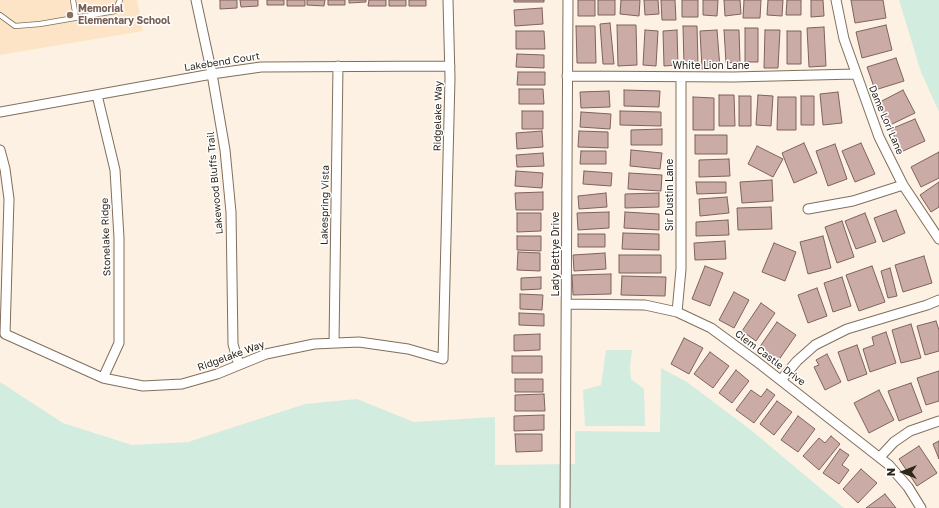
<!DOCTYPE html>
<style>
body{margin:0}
#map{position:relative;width:939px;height:508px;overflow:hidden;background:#fdf1e3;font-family:"Golos Text",sans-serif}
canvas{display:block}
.north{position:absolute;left:883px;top:452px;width:40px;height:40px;-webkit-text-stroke:3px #fff;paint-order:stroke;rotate:270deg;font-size:11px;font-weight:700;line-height:16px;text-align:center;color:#2d261d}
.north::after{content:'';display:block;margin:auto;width:14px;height:18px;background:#2d261d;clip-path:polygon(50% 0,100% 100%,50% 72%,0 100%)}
</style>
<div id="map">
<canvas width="939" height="508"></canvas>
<div class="north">N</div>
</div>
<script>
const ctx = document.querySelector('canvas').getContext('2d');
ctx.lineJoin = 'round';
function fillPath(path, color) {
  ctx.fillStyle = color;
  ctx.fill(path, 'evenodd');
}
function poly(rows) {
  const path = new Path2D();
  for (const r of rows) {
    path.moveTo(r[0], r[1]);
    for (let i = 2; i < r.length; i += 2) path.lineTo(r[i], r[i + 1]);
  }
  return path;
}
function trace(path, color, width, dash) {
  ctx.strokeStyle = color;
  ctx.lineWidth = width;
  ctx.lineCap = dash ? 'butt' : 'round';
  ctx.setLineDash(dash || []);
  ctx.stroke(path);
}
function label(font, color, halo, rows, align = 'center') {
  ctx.font = font + ' "Golos Text",sans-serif';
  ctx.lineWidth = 3;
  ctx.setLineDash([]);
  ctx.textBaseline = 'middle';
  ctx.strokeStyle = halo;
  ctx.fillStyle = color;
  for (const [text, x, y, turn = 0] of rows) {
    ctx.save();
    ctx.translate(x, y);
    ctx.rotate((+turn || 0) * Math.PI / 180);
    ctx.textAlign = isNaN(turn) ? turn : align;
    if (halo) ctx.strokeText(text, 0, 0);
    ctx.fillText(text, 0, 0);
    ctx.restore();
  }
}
fillPath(poly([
 [0,0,137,0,143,31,0,55]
]), '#fde4c6');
fillPath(poly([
 [899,0,939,0,939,112,921,72],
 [606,350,632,350,630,367,631,379,644,389,645,426,585,426,583,390,601,385],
 [661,368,687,382,751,430,844,508,0,508,0,382,63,423,132,445,188,442,305,404,357,399,414,422,495,417,495,465,575,464,575,431,660,432]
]), '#d2eddf');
const building = poly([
 [220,0,237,0,237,8,220,9,220,0],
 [240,0,258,0,258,6,241,7,240,0],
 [267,0,284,0,284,5,267,5,267,0],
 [287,0,305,0,305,6,287,6,287,0],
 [307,0,325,0,324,6,307,5,307,0],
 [328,0,345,0,345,5,328,5,328,0],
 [349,0,366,0,366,2,349,3,349,0],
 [369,0,386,0,386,6,368,6,369,0],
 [389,0,406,0,406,6,389,6,389,0],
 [409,0,426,0,426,6,409,6,409,0],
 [514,0,544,0,544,2,514,2,514,0],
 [578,0,595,0,595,16,578,16,578,0],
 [598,0,615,0,615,15,598,15,598,0],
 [621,0,640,0,639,16,620,14,621,0],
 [644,0,658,0,659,14,645,15,644,0],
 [661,0,675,0,676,20,662,20,661,0],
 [682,0,698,0,698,17,682,17,682,0],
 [703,0,718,0,717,16,703,15,703,0],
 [724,0,740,0,741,14,725,16,724,0],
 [744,0,761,0,760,18,743,18,744,0],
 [768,0,783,0,782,16,767,15,768,0],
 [787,0,801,0,801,15,786,15,787,0],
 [811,0,823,0,824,16,811,17,811,0],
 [851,0,883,0,886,18,855,23,851,0],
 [542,8,543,24,515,26,514,10,542,8],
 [610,23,614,64,603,64,600,24,610,23],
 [617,25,636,25,637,65,618,66,617,25],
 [886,25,892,50,862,58,856,32,886,25],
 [576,26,595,26,596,63,577,63,576,26],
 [683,26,697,26,698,64,684,65,683,26],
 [824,27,826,66,809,67,807,28,824,27],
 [745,28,758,28,758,62,745,62,745,28],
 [645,30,658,31,656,66,643,65,645,30],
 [677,30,678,65,664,66,663,31,677,30],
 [717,30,720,68,702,69,700,31,717,30],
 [724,30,739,30,740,62,726,63,724,30],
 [765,30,780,30,778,68,764,68,765,30],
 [516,31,544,31,545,49,516,49,516,31],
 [787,31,801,31,801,64,787,64,787,31],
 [517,54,544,55,544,68,516,67,517,54],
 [896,58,904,81,875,90,867,67,896,58],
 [518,72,545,72,545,85,517,85,518,72],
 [519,89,543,89,544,104,519,104,519,89],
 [624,90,660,91,659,107,624,106,624,90],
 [903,90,915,113,890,125,878,103,903,90],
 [609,91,610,107,581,108,580,92,609,91],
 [838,92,842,123,823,125,820,94,838,92],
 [719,95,734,95,735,126,719,126,719,95],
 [758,95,773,96,771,126,756,125,758,95],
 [739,96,751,96,751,126,739,126,739,96],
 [801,96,814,96,814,125,801,125,801,96],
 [693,97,714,98,714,130,693,130,693,97],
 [778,97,796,97,796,130,777,130,778,97],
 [522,111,543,111,543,129,522,129,522,111],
 [620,111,661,112,661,126,620,125,620,111],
 [581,112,611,114,610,129,580,127,581,112],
 [915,119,925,141,901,152,891,129,915,119],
 [662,129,662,145,631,145,631,130,662,129],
 [542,131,543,147,517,149,516,133,542,131],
 [579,131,608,132,608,148,578,147,579,131],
 [695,135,727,135,727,154,695,154,695,135],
 [804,143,817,173,794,183,782,153,804,143],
 [861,143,875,174,855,182,842,151,861,143],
 [835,144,847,179,828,186,816,151,835,144],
 [757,146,783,159,773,177,748,164,757,146],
 [631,150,662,153,660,169,630,166,631,150],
 [581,151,606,151,606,164,580,164,581,151],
 [939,152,939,178,921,187,911,167,939,152],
 [543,153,544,166,517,167,516,155,543,153],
 [729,159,730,176,699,177,699,160,729,159],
 [516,171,543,173,542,188,515,186,516,171],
 [584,171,612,173,611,186,583,184,584,171],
 [629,173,662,175,661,191,628,189,629,173],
 [772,180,773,201,742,203,740,182,772,180],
 [696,182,726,182,726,193,697,194,696,182],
 [939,182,939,207,931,212,920,195,939,182],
 [543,192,543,210,516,210,515,193,543,192],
 [606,193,607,207,579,209,578,196,606,193],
 [659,193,659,207,625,208,625,194,659,193],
 [727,197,729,213,700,216,699,199,727,197],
 [771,207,772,229,738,230,737,208,771,207],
 [896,210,905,233,883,242,874,218,896,210],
 [609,212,609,228,578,230,577,213,609,212],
 [625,212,659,214,659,230,624,228,625,212],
 [517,213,541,213,541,231,517,232,517,213],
 [865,213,876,242,856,249,845,221,865,213],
 [728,220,729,235,696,236,696,222,728,220],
 [842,221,854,257,837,263,825,227,842,221],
 [623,233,659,234,659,250,622,249,623,233],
 [578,234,605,234,605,247,578,247,578,234],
 [517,236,541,236,541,251,517,250,517,236],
 [823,236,831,268,808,274,800,242,823,236],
 [725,241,726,259,695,260,694,243,725,241],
 [774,243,796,252,785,281,762,272,774,243],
 [518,252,540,253,540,271,517,270,518,252],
 [605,253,606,269,574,271,573,255,605,253],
 [619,255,661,255,661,273,619,273,619,255],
 [924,256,932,283,903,292,895,265,924,256],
 [705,266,723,273,710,306,692,299,705,266],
 [872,266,885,302,859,311,846,275,872,266],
 [890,268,897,296,888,298,881,271,890,268],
 [611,274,611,294,573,295,572,275,611,274],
 [622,276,666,277,665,296,621,295,622,276],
 [541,277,541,289,521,290,521,278,541,277],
 [842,277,851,306,833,312,824,283,842,277],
 [817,288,827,316,808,323,798,295,817,288],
 [734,292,749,300,734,328,719,320,734,292],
 [520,294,543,295,542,310,520,309,520,294],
 [761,303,775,313,756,341,742,331,761,303],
 [519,313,544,314,544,326,519,325,519,313],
 [936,321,939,330,939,351,925,355,917,326,936,321],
 [777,322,796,335,778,361,759,348,777,322],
 [911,324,921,358,901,363,892,330,911,324],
 [886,332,896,363,870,372,863,349,874,345,872,337,886,332],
 [540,334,540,350,514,351,514,335,540,334],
 [684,338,703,348,689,374,671,364,684,338],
 [857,345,867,374,848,381,838,352,857,345],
 [710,352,729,366,713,388,694,374,710,352],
 [827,354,841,382,825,390,814,367,819,365,816,360,827,354],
 [512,356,542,356,542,373,512,373,512,356],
 [736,370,749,381,732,403,719,393,736,370],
 [939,371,939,401,926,405,917,378,939,371],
 [515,379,543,379,543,392,515,392,515,379],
 [911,383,922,412,899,421,888,391,911,383],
 [767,389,775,395,754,423,736,410,751,390,761,397,767,389],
 [879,390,894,420,869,433,854,403,879,390],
 [544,394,545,411,515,411,515,395,544,394],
 [777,401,792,412,774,435,760,424,777,401],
 [544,415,544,430,514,431,514,416,544,415],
 [798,416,815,429,798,452,781,440,798,416],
 [515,434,542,434,542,451,516,452,515,434],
 [831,436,840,444,819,470,803,456,819,438,825,443,831,436],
 [939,441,939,459,933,444,939,441],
 [919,446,937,473,917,486,899,459,919,446],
 [840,449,849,455,842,465,849,470,839,484,823,473,840,449],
 [861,469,877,483,858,503,843,489,861,469],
 [885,494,896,508,866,508,885,494]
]);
fillPath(building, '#cbaba6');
trace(building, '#7e625d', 1);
const lane = poly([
 [73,0,76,18],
 [0,15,15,26,40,24,115,11,120,0]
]);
const street = poly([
 [196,0,212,74,225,150,231,212,233,344,239,365],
 [836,0,844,39,879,137,903,185,939,239],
 [567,76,733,77,856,74],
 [97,95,115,170,119,238,119,343,103,378],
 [0,112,212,74,261,67,450,66],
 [0,150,5,169,9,199,5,334,103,378,143,386,182,384,217,374,266,354,314,344,359,342,408,349,443,359,450,78,448,0],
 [808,209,853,201,903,185],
 [566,304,645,305,677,312,711,328,756,361,889,465,908,487,921,508],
 [677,312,681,269,681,77],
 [334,343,338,66],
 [781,380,797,361,815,345,847,329,927,305,939,300],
 [880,457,894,442,910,431,939,421],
 [565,508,568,0]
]);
trace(lane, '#816f5b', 6);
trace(street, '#816f5b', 11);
trace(lane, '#fff', 4.5);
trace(street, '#fff', 9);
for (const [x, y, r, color] of [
 [70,15,4,"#8d6e63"]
]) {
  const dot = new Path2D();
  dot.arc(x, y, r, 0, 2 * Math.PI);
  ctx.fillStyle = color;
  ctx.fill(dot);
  trace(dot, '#fff', 1.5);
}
label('bold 10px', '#785e54', '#fff', [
 ["Memorial",78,9],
 ["Elementary School",78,21]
], 'left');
label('10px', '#2d261d', '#fff', [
 ["Lakebend Court",222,62,-9],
 ["White Lion Lane",711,66],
 ["Ridgelake Way",438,116,-89],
 ["Dame Lori Lane",886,120,67],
 ["Lakewood Bluffs Trail",215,183,-95],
 ["Sir Dustin Lane",670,195,-90],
 ["Lakespring Vista",325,205,-89],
 ["Stonelake Ridge",106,237,-92],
 ["Lady Bettye Drive",556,254,-90],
 ["Ridgelake Way",231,356,-20],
 ["Clem Castle Drive",770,358,37]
]);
</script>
